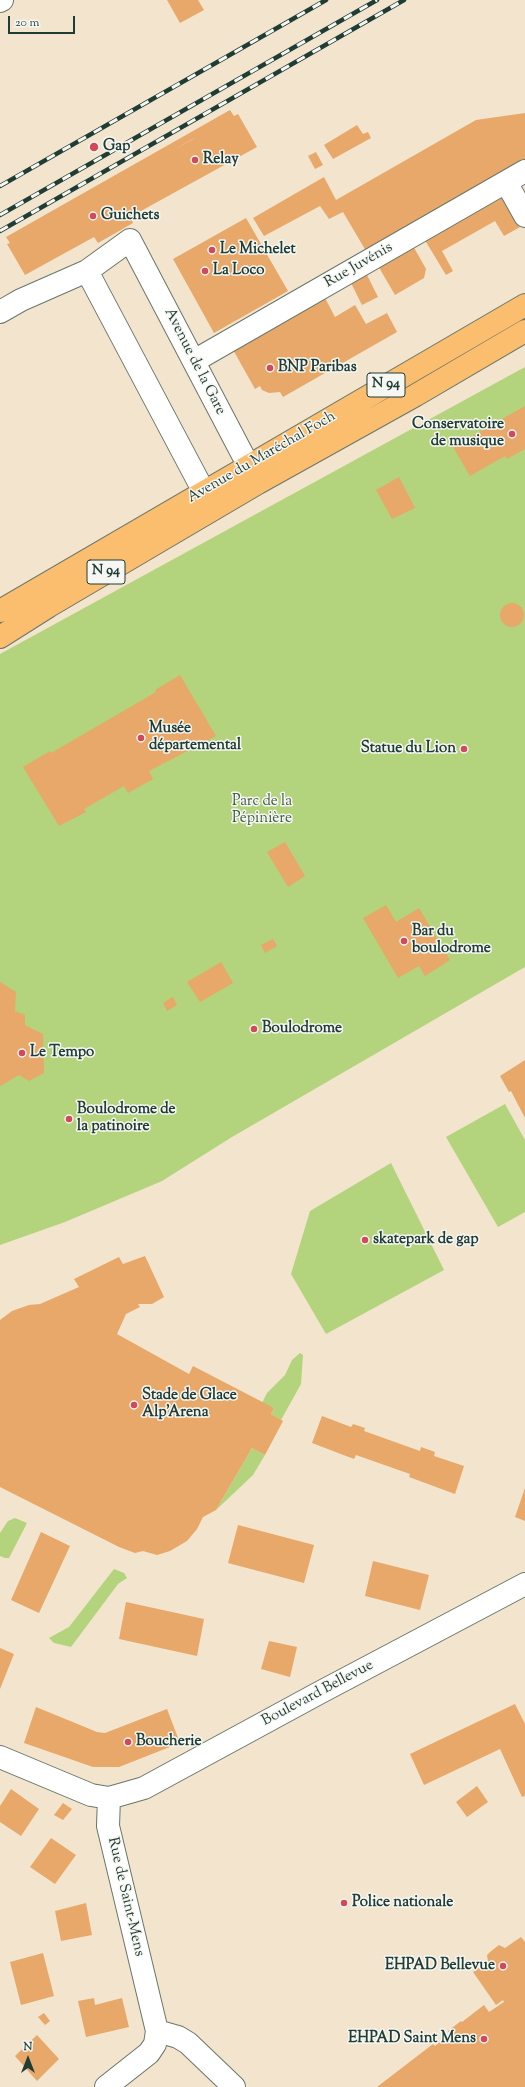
<!DOCTYPE html>
<meta charset="utf-8">
<style>
body{margin:0}
#map{position:relative;width:525px;height:2087px;overflow:hidden;background:#f2e4cd;font-family:"Sorts Mill Goudy",serif}
canvas{display:block}
.north{position:absolute;left:8px;top:2039px;width:40px;height:40px;-webkit-text-stroke:3px #f6f6f2;paint-order:stroke;rotate:0deg;font-size:11px;font-weight:700;line-height:16px;text-align:center;color:#1f3d34}
.north::after{content:'';display:block;margin:auto;width:14px;height:18px;background:#1f3d34;clip-path:polygon(50% 0,100% 100%,50% 72%,0 100%)}
.scale{position:absolute;left:8px;top:16px;width:67px;height:18px;box-sizing:border-box;border:2px solid #1f3d34;border-top:0;padding-left:5px;font-size:12px;line-height:14px;white-space:nowrap;color:#1f3d34;-webkit-text-stroke:3px #f6f6f2;paint-order:stroke}
</style>
<div id="map">
<canvas width="525" height="2087"></canvas>
<div class="north">N</div>
<div class="scale">20 m</div>
</div>
<script>
const ctx = document.querySelector('canvas').getContext('2d');
ctx.lineJoin = 'round';
function fillPath(path, color) {
  ctx.fillStyle = color;
  ctx.fill(path, 'evenodd');
}
function poly(rows) {
  const path = new Path2D();
  for (const r of rows) {
    if (r.length === 3) {
      path.moveTo(r[0] + r[2], r[1]);
      path.arc(r[0], r[1], r[2], 0, 2 * Math.PI);
      continue;
    }
    path.moveTo(r[0], r[1]);
    for (let i = 2; i < r.length; i += 2) path.lineTo(r[i], r[i + 1]);
  }
  return path;
}
function trace(path, color, width, dash) {
  ctx.strokeStyle = color;
  ctx.lineWidth = width;
  ctx.lineCap = dash ? 'butt' : 'round';
  ctx.setLineDash(dash || []);
  ctx.stroke(path);
}
function label(font, color, halo, rows, align = 'center') {
  ctx.font = font + ' "Sorts Mill Goudy",serif';
  ctx.lineWidth = 3;
  ctx.setLineDash([]);
  ctx.textBaseline = 'middle';
  ctx.strokeStyle = halo;
  ctx.fillStyle = color;
  for (const [text, x, y, turn = 0] of rows) {
    ctx.save();
    ctx.translate(x, y);
    ctx.rotate((+turn || 0) * Math.PI / 180);
    ctx.textAlign = isNaN(turn) ? turn : align;
    if (halo) ctx.strokeText(text, 0, 0);
    ctx.fillText(text, 0, 0);
    ctx.restore();
  }
}
fillPath(poly([
 [525,367,525,967,232,1137,162,1181,65,1222,0,1245,0,654],
 [505,1104,525,1140,525,1212,498,1227,446,1137],
 [391,1163,444,1270,326,1334,291,1274,310,1211],
 [300,1353,303,1355,301,1384,281,1420,271,1414,274,1408,262,1403,267,1393,285,1375,292,1360],
 [252,1448,265,1455,253,1475,216,1510],
 [15,1518,27,1523,9,1558,5,1558,0,1556,0,1533,8,1521],
 [114,1569,124,1573,127,1578,118,1584,71,1647,54,1643,49,1638,69,1627]
]), '#b3d47c');
fillPath(poly([
 [167,0,198,0,204,10,180,23],
 [230,110,234,116,238,114,257,147,130,217,133,223,98,243,94,237,25,275,7,244,10,243,6,237],
 [195,138,192,140,173,150],
 [525,113,525,160,366,251,343,212,329,219,320,206,264,236,253,218,324,177,336,200,476,120],
 [357,125,363,134,368,132,371,138,333,159,324,145],
 [316,152,323,165,315,169,308,156],
 [501,193,520,227,504,236,495,221,442,251,453,271,446,275,423,237],
 [246,218,288,291,214,333,173,259],
 [412,244,426,269,424,278,395,295,377,264],
 [365,271,378,297,362,305,349,279],
 [324,296,335,317,355,305,366,324,387,313,397,332,283,397,280,392,269,393,262,390,260,386,255,389,232,348],
 [525,406,525,449,507,459,505,456,470,476,453,447],
 [399,477,415,508,392,519,376,490],
 [512,615,12],
 [180,675,216,736,149,771,153,779,128,793,124,786,84,809,86,812,59,826,23,767,50,751,51,753,156,692,155,690],
 [285,842,305,876,288,887,267,852],
 [386,905,396,922,419,908,450,960,425,976,419,966,398,978,363,918],
 [273,939,277,946,265,953,261,945],
 [221,962,233,983,200,1002,187,982],
 [0,982,16,992,15,1011,25,1015,25,1025,43,1034,44,1073,29,1081,19,1075,0,1086],
 [173,997,177,1005,167,1011,163,1003],
 [525,1060,525,1118,511,1091,509,1092,500,1076],
 [145,1256,164,1297,152,1304,138,1304,140,1307,126,1314,117,1334,189,1374,193,1366,274,1408,271,1414,283,1421,265,1455,252,1448,216,1510,203,1517,197,1529,187,1541,170,1551,157,1555,143,1551,135,1553,119,1547,0,1487,0,1320,12,1311,29,1305,40,1304,79,1287,74,1279,119,1257,123,1264],
 [322,1416,351,1427,353,1424,365,1428,364,1431,420,1451,421,1447,435,1452,434,1456,464,1466,455,1494,409,1477,410,1474,356,1455,354,1459,312,1443],
 [525,1488,525,1521,515,1517],
 [238,1525,314,1545,304,1583,228,1563],
 [41,1532,70,1546,39,1613,11,1600],
 [373,1561,429,1575,420,1610,365,1596],
 [126,1602,204,1619,197,1656,119,1639],
 [269,1641,297,1647,290,1677,261,1669],
 [0,1648,14,1654,0,1689],
 [515,1704,525,1724,525,1796,522,1797,500,1749,424,1785,410,1754],
 [36,1707,97,1732,105,1733,167,1709,180,1743,119,1767,93,1767,24,1743],
 [477,1786,488,1802,467,1817,456,1802],
 [11,1789,39,1809,21,1836,0,1822,0,1806],
 [63,1803,72,1809,63,1820,54,1815],
 [51,1838,76,1855,55,1884,30,1867],
 [86,1903,92,1935,61,1941,55,1911],
 [521,1937,525,1942,525,2087,377,2087,433,2044,435,2046,450,2034,448,2031,461,2021,462,2022,484,2005,489,2012,504,2002,503,2000,496,2005,473,1972,488,1961,487,1955,490,1952,499,1945,505,1948],
 [43,1953,54,1996,21,2005,10,1962],
 [94,1998,95,2005,122,1998,129,2027,86,2037,78,2001],
 [44,2013,50,2021,45,2025,38,2017],
 [37,2035,59,2059,37,2081,15,2056]
]), '#e7a869');
const minor = poly([
 [0,1,2,0],
 [506,182,525,216],
 [87,271,213,509],
 [0,312,21,300,87,271,130,240,257,482],
 [194,361,525,171],
 [0,1757,91,1795,109,1798,144,1788,319,1693,525,1584],
 [157,2031,178,2037,188,2043,234,2087],
 [106,2087,149,2053,155,2044,157,2031,108,1826,109,1798]
]);
const major = poly([
 [0,611,525,305],
 [0,637,49,606,258,483,416,395,525,331]
]);
trace(minor, '#69776a', 24);
trace(major, '#69776a', 24);
trace(minor, '#fff', 22);
trace(major, '#fbbd6e', 22);
const rail = poly([
 [0,186,326,0],
 [0,215,377,0],
 [0,231,404,0]
]);
trace(rail, '#1f3d34', 4.5);
trace(rail, '#f6f6f2', 3, [9]);
for (const [x, y, r, color] of [
 [94,147,5,"#d1495b"],
 [195,160,4,"#d1495b"],
 [93,216,4,"#d1495b"],
 [212,250,4,"#d1495b"],
 [205,271,4,"#d1495b"],
 [270,368,4,"#d1495b"],
 [512,434,4,"#d1495b"],
 [141,738,4,"#d1495b"],
 [464,749,4,"#d1495b"],
 [404,941,4,"#d1495b"],
 [254,1029,4,"#d1495b"],
 [22,1053,4,"#d1495b"],
 [69,1119,4,"#d1495b"],
 [365,1240,4,"#d1495b"],
 [134,1405,4,"#d1495b"],
 [128,1742,4,"#d1495b"],
 [344,1903,4,"#d1495b"],
 [503,1966,4,"#d1495b"],
 [484,2039,4,"#d1495b"]
]) {
  const dot = new Path2D();
  dot.arc(x, y, r, 0, 2 * Math.PI);
  ctx.fillStyle = color;
  ctx.fill(dot);
  trace(dot, '#f6f6f2', 1.5);
}
for (const [x, y, w] of [
 [386,385,38],
 [106,572,38]
]) {
  const box = new Path2D();
  box.roundRect(x - w / 2, y - 12, w, 24, 3);
  ctx.fillStyle = '#f6f6f2';
  ctx.fill(box);
  trace(box, '#1f3d34', 1);
}
label('bold 14px', '#1f3d34', null, [
 ["N 94",386,385],
 ["N 94",106,572]
]);
label('bold 15px', '#1f3d34', '#f6f6f2', [
 ["Gap",103,147],
 ["Relay",203,160],
 ["Guichets",101,216],
 ["Le Michelet",220,250],
 ["La Loco",213,271],
 ["BNP Paribas",278,368],
 ["Conservatoire",504,425,"right"],
 ["de musique",504,442,"right"],
 ["Musée",149,729],
 ["départemental",149,746],
 ["Statue du Lion",456,749,"right"],
 ["Bar du",412,932],
 ["boulodrome",412,949],
 ["Boulodrome",262,1029],
 ["Le Tempo",30,1053],
 ["Boulodrome de",77,1110],
 ["la patinoire",77,1127],
 ["skatepark de gap",373,1240],
 ["Stade de Glace",142,1396],
 ["Alp'Arena",142,1413],
 ["Boucherie",136,1742],
 ["Police nationale",352,1903],
 ["EHPAD Bellevue",495,1966,"right"],
 ["EHPAD Saint Mens",476,2039,"right"]
], 'left');
label('15px', '#1f3d34', '#f6f6f2', [
 ["Rue Juvénis",359,266,-30],
 ["Avenue de la Gare",194,362,63],
 ["Avenue du Maréchal Foch",262,458,-30],
 ["Boulevard Bellevue",318,1694,-28],
 ["Rue de Saint-Mens",125,1897,77]
]);
label('15px', '#3d5b42', '#f6f6f2', [
 ["Parc de la",262,802],
 ["Pépinière",262,819]
]);
</script>
